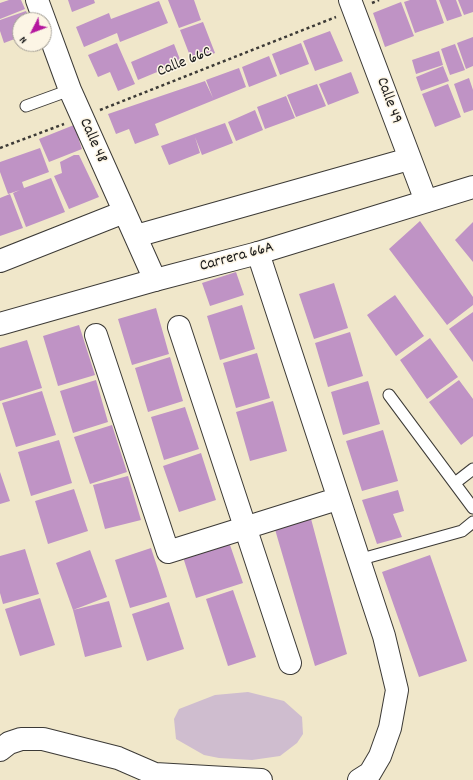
<!DOCTYPE html>
<style>
body{margin:0}
#map{position:relative;width:473px;height:780px;overflow:hidden;background:#f0e7ca;font-family:Dekko,sans-serif}
canvas{display:block}
.north{position:absolute;left:12px;top:12px;width:40px;height:40px;box-sizing:border-box;background:#fcf5e5;border:1px solid #a29e95;border-radius:50%;rotate:228deg;font-size:11px;font-weight:700;line-height:16px;text-align:center;color:#1c1c1c}
.north::after{content:'';display:block;margin:auto;width:14px;height:18px;background:#b5179e;clip-path:polygon(50% 0,100% 100%,50% 72%,0 100%)}
</style>
<div id="map">
<canvas width="473" height="780"></canvas>
<div class="north">N</div>
</div>
<script>
const ctx = document.querySelector('canvas').getContext('2d');
ctx.lineJoin = 'round';
function fillPath(path, color) {
  ctx.fillStyle = color;
  ctx.fill(path, 'evenodd');
}
function poly(rows) {
  const path = new Path2D();
  for (const r of rows) {
    path.moveTo(r[0], r[1]);
    for (let i = 2; i < r.length; i += 2) path.lineTo(r[i], r[i + 1]);
  }
  return path;
}
function trace(path, color, width, dash) {
  ctx.strokeStyle = color;
  ctx.lineWidth = width;
  ctx.lineCap = dash ? 'butt' : 'round';
  ctx.setLineDash(dash || []);
  ctx.stroke(path);
}
function label(font, color, halo, rows, align = 'center') {
  ctx.font = font + ' Dekko,sans-serif';
  ctx.lineWidth = 3;
  ctx.setLineDash([]);
  ctx.textBaseline = 'middle';
  ctx.strokeStyle = halo;
  ctx.fillStyle = color;
  for (const [text, x, y, turn = 0] of rows) {
    ctx.save();
    ctx.translate(x, y);
    ctx.rotate((+turn || 0) * Math.PI / 180);
    ctx.textAlign = isNaN(turn) ? turn : align;
    if (halo) ctx.strokeText(text, 0, 0);
    ctx.fillText(text, 0, 0);
    ctx.restore();
  }
}
fillPath(poly([
 [248,692,284,701,302,717,303,734,297,743,280,756,252,760,219,758,204,755,176,739,174,719,179,709,215,695]
]), '#cfbdcf');
fillPath(poly([
 [9,0,21,0,25,9,0,19,0,3],
 [68,0,94,0,95,3,72,12],
 [168,0,194,0,201,20,179,28],
 [410,0,436,0,444,23,415,33,404,2],
 [439,0,456,0,462,16,447,21],
 [458,0,473,0,473,12,464,15],
 [159,1,168,23,120,42,117,33,84,47,76,27,109,13,111,19],
 [401,2,414,36,385,47,373,13],
 [26,11,30,20,20,20,20,37,4,43,0,31,0,20],
 [203,22,215,53,192,61,180,30],
 [330,31,343,61,315,71,303,41],
 [473,37,473,66,466,69,457,43],
 [117,43,135,84,118,91,110,72,98,77,88,55],
 [301,43,309,64,280,75,272,54],
 [174,44,181,62,138,80,131,62],
 [455,44,465,70,450,75,441,49],
 [439,51,443,65,416,74,412,60],
 [269,56,277,76,249,87,242,67],
 [443,66,449,81,421,91,416,77],
 [239,68,246,87,155,124,159,135,135,144,129,129,116,134,108,114,205,81,213,98,206,80],
 [351,72,359,93,328,105,319,84],
 [469,78,473,90,473,110,464,113,454,84],
 [317,84,326,106,296,117,287,95],
 [448,84,461,117,435,127,422,94],
 [286,96,295,118,265,129,257,107],
 [255,110,263,130,236,141,228,122],
 [225,123,233,143,202,155,195,137,200,153,169,165,161,146],
 [74,125,82,149,49,162,39,139],
 [40,148,49,172,22,182,24,188,51,178,65,212,26,227,13,193,20,190,8,194,0,172,0,162],
 [74,155,79,155,99,197,69,209,54,176,62,173,60,162],
 [10,194,23,228,0,236,0,198],
 [420,221,473,297,473,305,447,325,389,249],
 [473,222,473,262,455,240],
 [236,272,244,295,210,306,202,283],
 [334,283,348,328,314,339,299,294],
 [395,295,424,336,396,356,367,315],
 [242,305,255,349,220,360,207,316],
 [156,308,169,354,132,365,118,319],
 [473,312,473,362,449,329],
 [79,325,95,375,58,386,43,336],
 [350,332,363,376,328,387,315,343],
 [430,338,458,377,427,399,400,360],
 [27,340,42,388,0,401,0,348],
 [257,353,270,398,236,408,223,363],
 [170,357,183,401,148,412,135,368],
 [96,380,108,422,73,433,60,391],
 [459,380,473,399,473,436,461,445,429,402],
 [368,381,380,424,343,435,331,392],
 [42,391,56,435,16,447,2,403],
 [273,401,287,451,250,461,236,412],
 [185,407,199,449,164,460,151,417],
 [112,425,127,472,90,484,74,437],
 [383,430,398,481,362,491,346,441],
 [59,440,72,483,31,496,18,452],
 [201,453,216,500,179,512,163,466],
 [0,472,10,501,0,504],
 [128,476,141,520,105,529,93,485],
 [74,489,88,531,48,544,35,501],
 [398,490,404,511,393,514,402,537,377,544,362,500],
 [310,515,347,654,315,666,274,526],
 [229,542,243,583,196,598,183,557],
 [151,548,167,597,130,608,115,560],
 [25,549,39,594,3,604,0,593,0,556],
 [90,550,107,597,73,610,109,601,122,647,85,657,73,610,56,563],
 [430,555,467,661,419,677,382,572],
 [233,590,256,657,228,666,206,599],
 [40,598,55,645,20,656,5,609],
 [169,602,184,649,147,661,132,614]
]), '#bf93c5');
const service = poly([
 [26,106,70,90],
 [389,395,473,508],
 [455,483,473,469],
 [358,560,462,531,473,522]
]);
const minor = poly([
 [37,0,70,90,155,280],
 [350,0,426,201],
 [136,236,409,159],
 [258,253,384,636,397,690,390,728,380,756,370,773,359,780],
 [0,261,124,212],
 [179,327,290,663],
 [96,335,168,552,337,499],
 [0,750,9,743,21,739,43,739,118,758,155,774,261,780]
]);
const tertiary = poly([
 [0,324,155,280,258,253,473,187]
]);
trace(service, '#3c3a36', 13);
trace(minor, '#3c3a36', 24);
trace(tertiary, '#3c3a36', 24);
trace(poly([
 [372,3,379,0],
 [100,110,336,17],
 [0,148,64,124]
]), '#3c3a36', 2.5, [3, 3]);
trace(service, '#fff', 11);
trace(minor, '#fff', 22);
trace(tertiary, '#fff', 22);
label('16px', '#1c1c1c', '#fcf5e5', [
 ["Calle 66C",185,63,-22],
 ["Calle 49",388,101,70],
 ["Calle 48",92,141,66],
 ["Carrera 66A",237,258,-15]
]);
</script>
